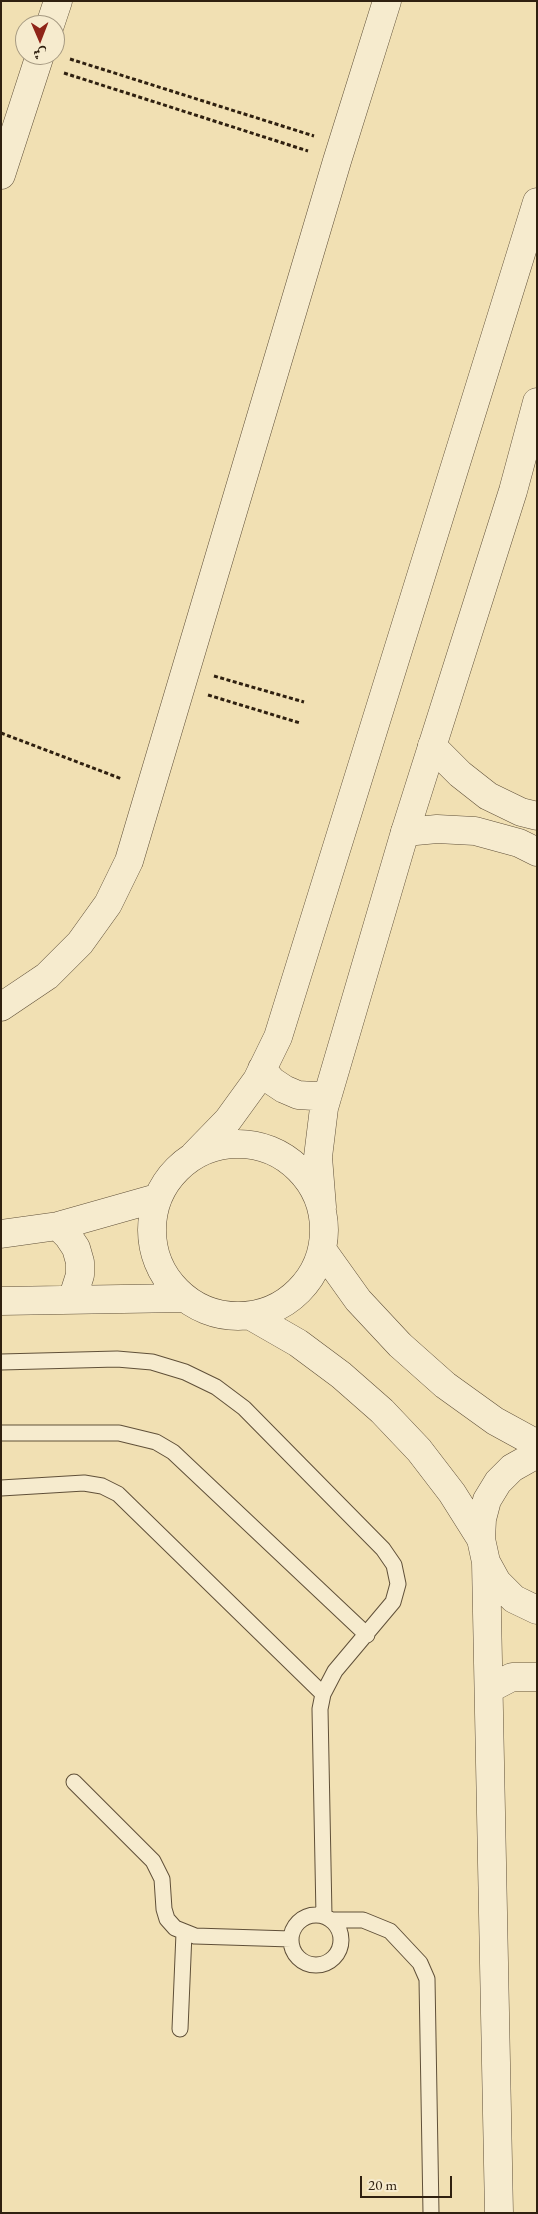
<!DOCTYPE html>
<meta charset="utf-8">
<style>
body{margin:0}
#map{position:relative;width:538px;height:2214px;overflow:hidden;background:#f1e0b3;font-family:"EB Garamond",Amiri,serif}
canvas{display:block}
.frame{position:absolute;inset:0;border:2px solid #2f2010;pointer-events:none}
.north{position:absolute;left:15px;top:15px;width:50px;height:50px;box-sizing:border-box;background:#f6ebce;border:1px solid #a69a82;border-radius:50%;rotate:179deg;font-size:14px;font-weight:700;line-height:20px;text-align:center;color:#2f2010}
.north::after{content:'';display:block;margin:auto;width:18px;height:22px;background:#8f2418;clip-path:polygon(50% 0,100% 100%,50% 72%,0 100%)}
.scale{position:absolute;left:360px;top:2176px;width:92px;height:22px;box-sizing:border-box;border:2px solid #2f2010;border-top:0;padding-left:6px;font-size:15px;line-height:18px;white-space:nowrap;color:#2f2010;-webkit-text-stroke:4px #f6ebce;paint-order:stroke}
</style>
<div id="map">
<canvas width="538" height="2214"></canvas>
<div class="frame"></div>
<div class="north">ش</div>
<div class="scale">20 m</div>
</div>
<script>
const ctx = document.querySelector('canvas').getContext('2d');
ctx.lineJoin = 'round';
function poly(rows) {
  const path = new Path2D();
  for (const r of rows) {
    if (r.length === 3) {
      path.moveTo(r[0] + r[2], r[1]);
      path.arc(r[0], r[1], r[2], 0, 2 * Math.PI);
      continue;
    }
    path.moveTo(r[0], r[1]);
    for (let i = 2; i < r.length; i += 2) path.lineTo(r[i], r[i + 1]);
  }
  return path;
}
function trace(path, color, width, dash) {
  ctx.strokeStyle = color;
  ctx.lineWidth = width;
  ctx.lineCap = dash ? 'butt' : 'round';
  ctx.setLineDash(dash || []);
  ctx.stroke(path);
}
const service = poly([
 [1,1362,117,1359,152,1362,185,1372,216,1387,244,1408,383,1549,394,1565,398,1584,393,1602,335,1671,323,1694,320,1709,324,1916],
 [1,1433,119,1433,156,1442,173,1452,367,1635],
 [1,1488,84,1483,102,1486,118,1494,323,1694],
 [74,1782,153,1861,162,1879,164,1909,167,1919,175,1928,195,1936,291,1939],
 [316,1940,25],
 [333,1920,363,1920,390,1931,420,1963,427,1979,431,2213],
 [180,2029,184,1933]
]);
const minor = poly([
 [50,25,58,1],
 [1,175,40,55],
 [432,746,460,774,488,796,521,812,537,816],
 [405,832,437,829,475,831,519,843,537,852],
 [1,1007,47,976,80,943,108,904,129,861,337,161,387,1]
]);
const tertiary = poly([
 [262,1069,272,1081,284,1089,298,1095,314,1096,328,1094],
 [238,1230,86],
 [194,1155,228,1120,257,1080,278,1037,537,202],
 [322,1207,318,1157,324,1108,405,832,513,491,537,402],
 [58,1226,68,1236,76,1248,80,1262,80,1275,72,1300],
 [1,1234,58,1226,157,1198],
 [323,1251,358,1300,400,1345,445,1385,495,1421,537,1444],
 [1,1301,183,1298],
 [251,1316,298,1343,341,1375,382,1411,419,1450,452,1493,481,1539],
 [537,1454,512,1468,498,1482,487,1500,482,1519,481,1539,486,1562,497,1582,514,1599,537,1610],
 [486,1562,499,2213],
 [489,1689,512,1677,537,1677]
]);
trace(service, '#605039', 17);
trace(minor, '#605039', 29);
trace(tertiary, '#605039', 29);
trace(poly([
 [70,59,314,136],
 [64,73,308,151],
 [214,676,304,702],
 [208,695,300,723],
 [1,733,122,779]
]), '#2f2010', 3, [4, 2.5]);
trace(service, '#f6ebce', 15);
trace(minor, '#f6ebce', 28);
trace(tertiary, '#f6ebce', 28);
</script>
